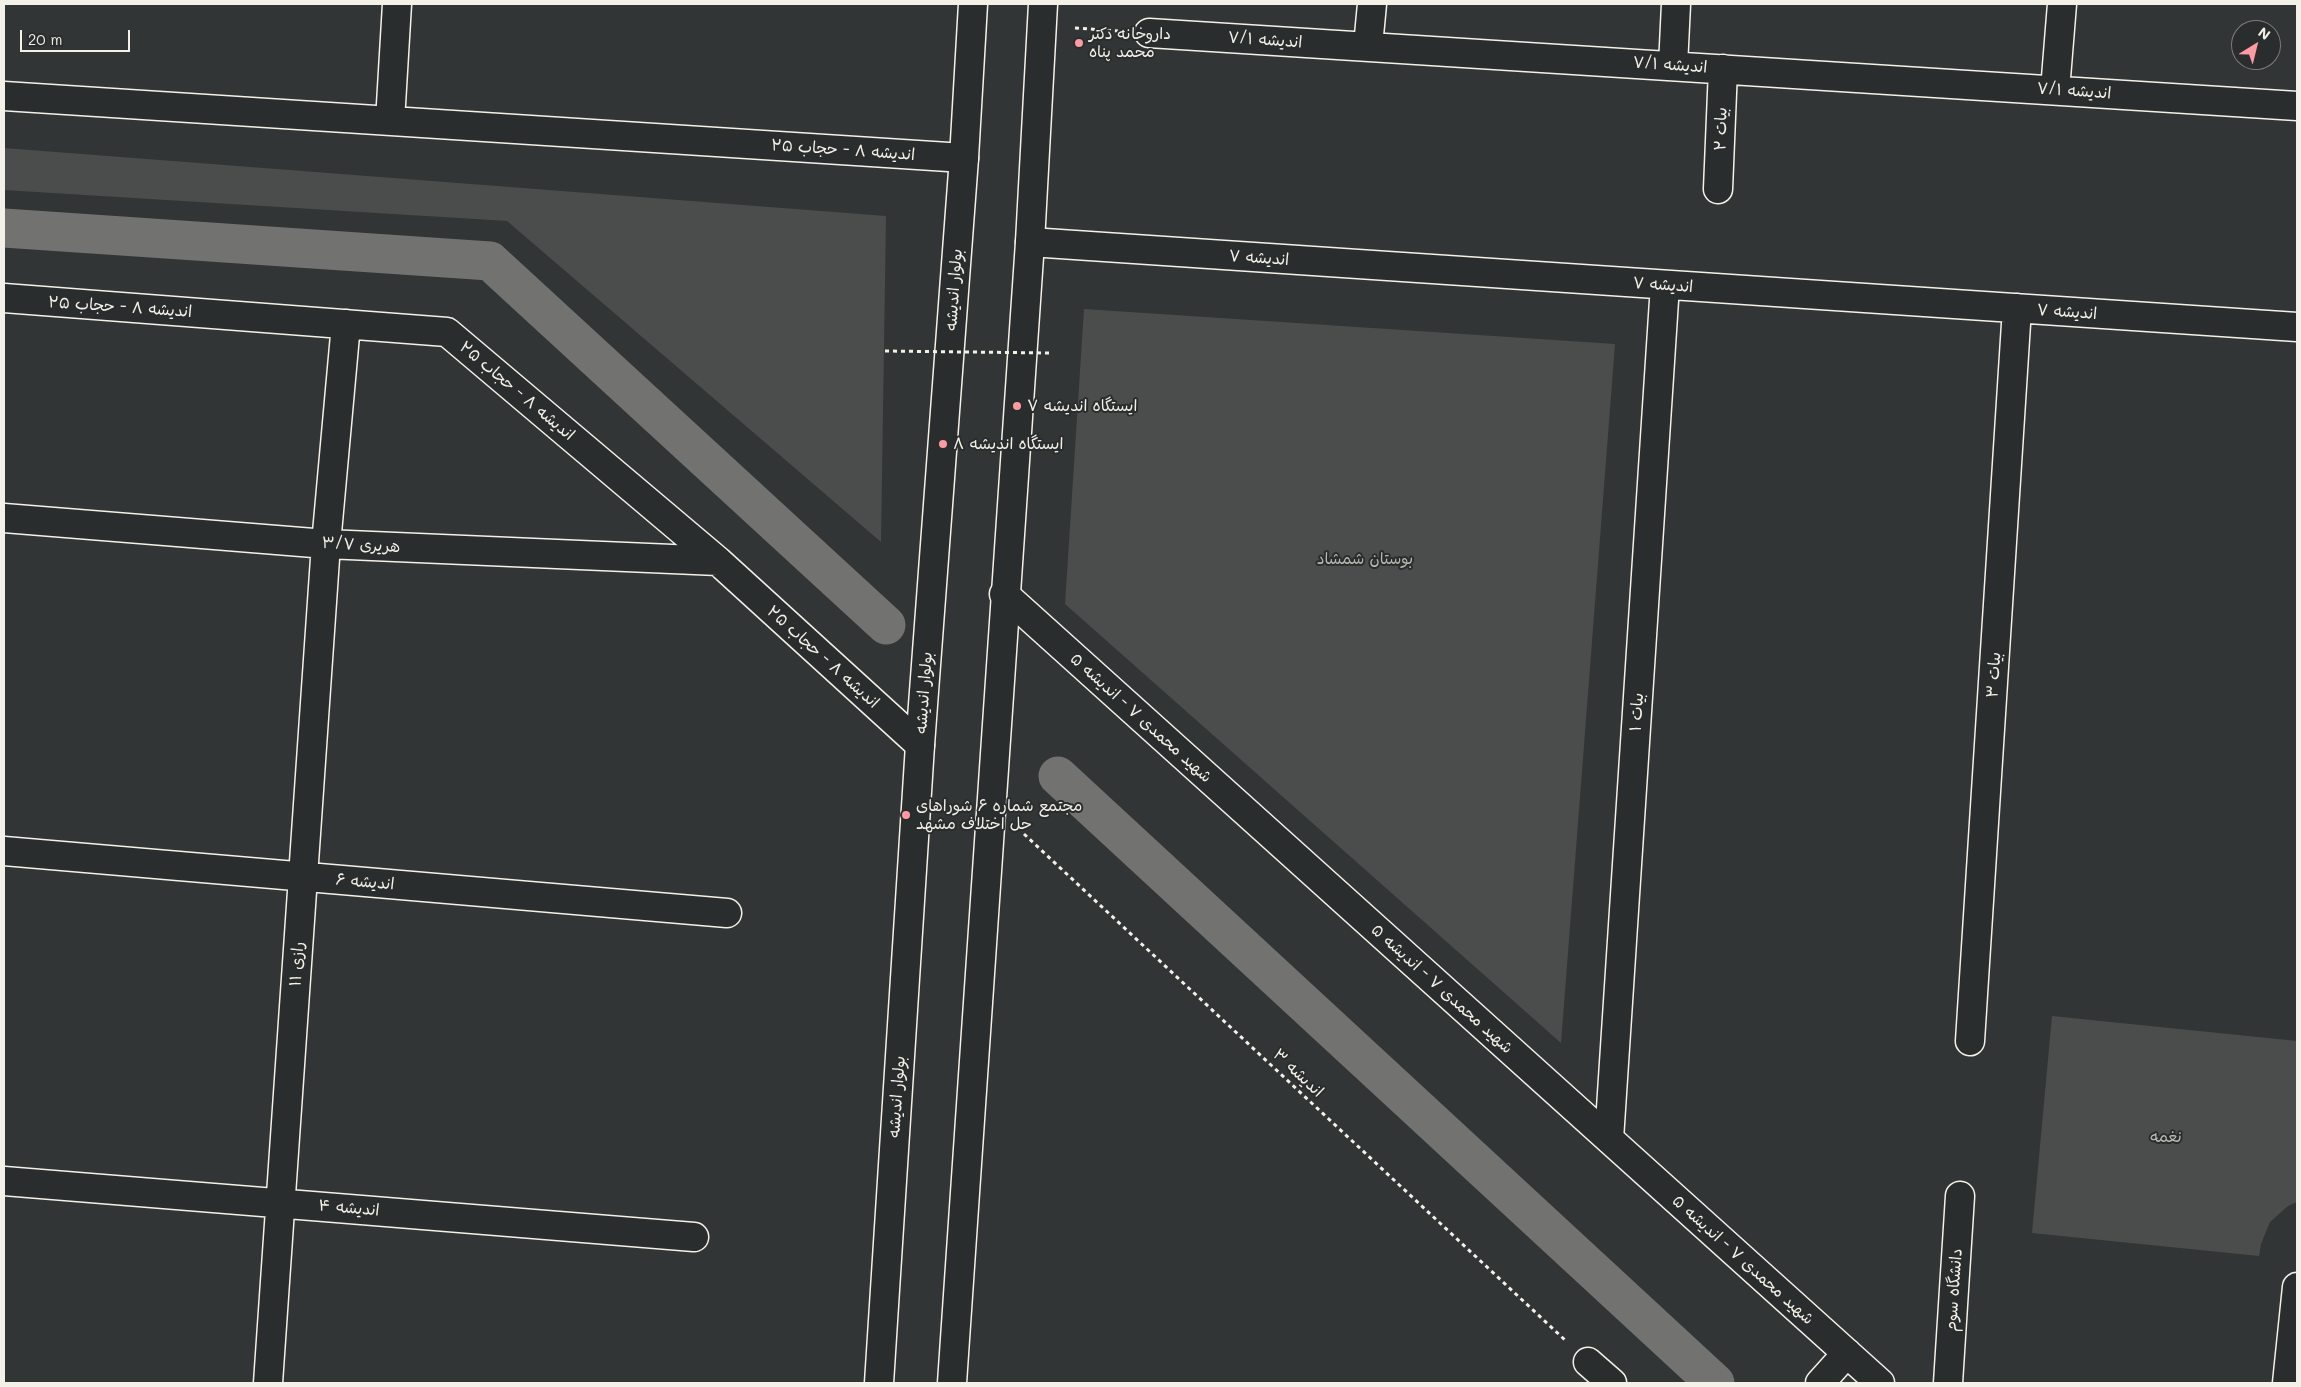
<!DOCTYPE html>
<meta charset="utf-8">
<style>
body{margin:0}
#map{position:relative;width:2301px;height:1387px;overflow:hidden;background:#323535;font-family:Mali,sans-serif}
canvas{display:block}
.frame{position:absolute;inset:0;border:5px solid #f4f1e8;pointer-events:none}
.north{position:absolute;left:2231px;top:20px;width:50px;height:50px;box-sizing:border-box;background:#2a2d2e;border:1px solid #7b7b78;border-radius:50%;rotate:36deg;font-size:14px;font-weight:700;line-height:20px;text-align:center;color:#f4f1e8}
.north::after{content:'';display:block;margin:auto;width:18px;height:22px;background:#ff9aa2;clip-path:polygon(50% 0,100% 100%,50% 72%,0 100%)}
.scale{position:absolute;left:20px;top:30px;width:110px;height:22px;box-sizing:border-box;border:2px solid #f4f1e8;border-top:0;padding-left:6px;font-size:15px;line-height:18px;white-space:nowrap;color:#f4f1e8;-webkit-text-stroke:4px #2a2d2e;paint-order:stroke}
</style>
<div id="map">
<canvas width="2301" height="1387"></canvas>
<div class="frame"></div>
<div class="north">N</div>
<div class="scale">20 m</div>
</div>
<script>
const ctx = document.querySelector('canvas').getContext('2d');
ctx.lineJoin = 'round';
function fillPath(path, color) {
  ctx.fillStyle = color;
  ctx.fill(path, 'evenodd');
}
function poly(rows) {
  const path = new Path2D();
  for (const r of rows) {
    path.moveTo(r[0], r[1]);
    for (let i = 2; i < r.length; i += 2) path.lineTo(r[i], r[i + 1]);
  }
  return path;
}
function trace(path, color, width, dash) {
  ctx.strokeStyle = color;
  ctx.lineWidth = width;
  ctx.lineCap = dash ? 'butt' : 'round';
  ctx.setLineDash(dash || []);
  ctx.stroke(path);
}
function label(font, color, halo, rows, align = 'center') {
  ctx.font = font + ' Mali,"Playpen Sans Arabic",sans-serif';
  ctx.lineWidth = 4;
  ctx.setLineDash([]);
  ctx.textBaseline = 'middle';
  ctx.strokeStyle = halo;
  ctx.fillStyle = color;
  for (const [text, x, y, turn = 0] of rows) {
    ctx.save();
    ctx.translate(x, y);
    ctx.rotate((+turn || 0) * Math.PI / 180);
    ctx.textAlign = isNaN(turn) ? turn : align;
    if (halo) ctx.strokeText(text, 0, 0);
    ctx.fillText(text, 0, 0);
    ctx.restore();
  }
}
fillPath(poly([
 [4,148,886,216,881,542,507,221,4,190],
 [1084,309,1615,344,1561,1043,1065,604],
 [2052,1016,2297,1041,2297,1202,2288,1206,2270,1222,2261,1244,2259,1256,2032,1233]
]), '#4b4d4c');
trace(poly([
 [4,228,490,261,886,625],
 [1058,776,1715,1383]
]), '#727370', 39);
const minor = poly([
 [1149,33,2297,106],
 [1368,46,1372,4],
 [1673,66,1676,4],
 [2055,90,2062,4],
 [4,96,964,158],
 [390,121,397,4],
 [1718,189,1723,69],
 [1030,242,2297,327],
 [4,298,447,332,718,561,920,745],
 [4,518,326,544,718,561],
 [1004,594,1880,1383],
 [4,851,727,913],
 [1970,1041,2017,308],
 [1609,1139,1665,285],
 [4,1181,694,1237],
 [1588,1362,1612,1383],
 [268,1383,326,544,346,324],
 [1820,1383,1847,1353],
 [1948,1383,1960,1196],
 [2287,1383,2297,1287]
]);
const major = poly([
 [879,1383,920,745,964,158,973,4],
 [952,1383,1030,242,1043,4]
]);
trace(minor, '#f4f1e8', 31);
trace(major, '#f4f1e8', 31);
trace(poly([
 [1075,28,1118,31],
 [1024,834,1565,1340]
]), '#f4f1e8', 3, [4, 4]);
trace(minor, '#2a2d2e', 28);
trace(major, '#2a2d2e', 28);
trace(poly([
 [885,351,1049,353]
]), '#f4f1e8', 3, [4, 4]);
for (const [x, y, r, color] of [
 [1079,43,5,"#ff9aa2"],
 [1017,406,5,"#ff9aa2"],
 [943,444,5,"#ff9aa2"],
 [906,815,5,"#ff9aa2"]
]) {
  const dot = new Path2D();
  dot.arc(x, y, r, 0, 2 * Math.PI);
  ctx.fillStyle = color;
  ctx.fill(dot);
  trace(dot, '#2a2d2e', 2);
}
label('16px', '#f4f1e8', '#2a2d2e', [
 ["داروخانه دکتر",1089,34],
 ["محمد پناه",1089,52],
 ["ایستگاه اندیشه ۷",1027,406],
 ["ایستگاه اندیشه ۸",953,444],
 ["مجتمع شماره ۶ شوراهای",916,806],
 ["حل اختلاف مشهد",916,824]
], 'left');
label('16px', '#f4f1e8', '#2a2d2e', [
 ["اندیشه ۷/۱",1265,40,4],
 ["اندیشه ۷/۱",1670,65,4],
 ["اندیشه ۷/۱",2074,91,4],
 ["بیات ۲",1721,129,-88],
 ["اندیشه ۸ - حجاب ۲۵",843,150,4],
 ["اندیشه ۷",1259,258,4],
 ["اندیشه ۷",1663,285,4],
 ["بولوار اندیشه",954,290,-86],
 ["اندیشه ۸ - حجاب ۲۵",120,307,4],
 ["اندیشه ۷",2067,312,4],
 ["اندیشه ۸ - حجاب ۲۵",517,391,40],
 ["هریری ۳/۷",361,545,3],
 ["اندیشه ۸ - حجاب ۲۵",823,657,42],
 ["بیات ۳",1994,675,-86],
 ["بولوار اندیشه",924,693,-86],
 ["بیات ۱",1637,712,-86],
 ["شهید محمدی ۷ - اندیشه ۵",1141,718,42],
 ["اندیشه ۶",365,882,5],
 ["رازی ۱۱",297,964,-86],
 ["شهید محمدی ۷ - اندیشه ۵",1442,989,42],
 ["اندیشه ۳",1298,1073,43],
 ["بولوار اندیشه",897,1097,-86],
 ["اندیشه ۴",349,1208,5],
 ["شهید محمدی ۷ - اندیشه ۵",1743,1260,42],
 ["دانشگاه سوم",1954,1290,-86]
]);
label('16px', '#b9b8b1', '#2a2d2e', [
 ["بوستان شمشاد",1365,559],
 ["نغمه",2166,1137]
]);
</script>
